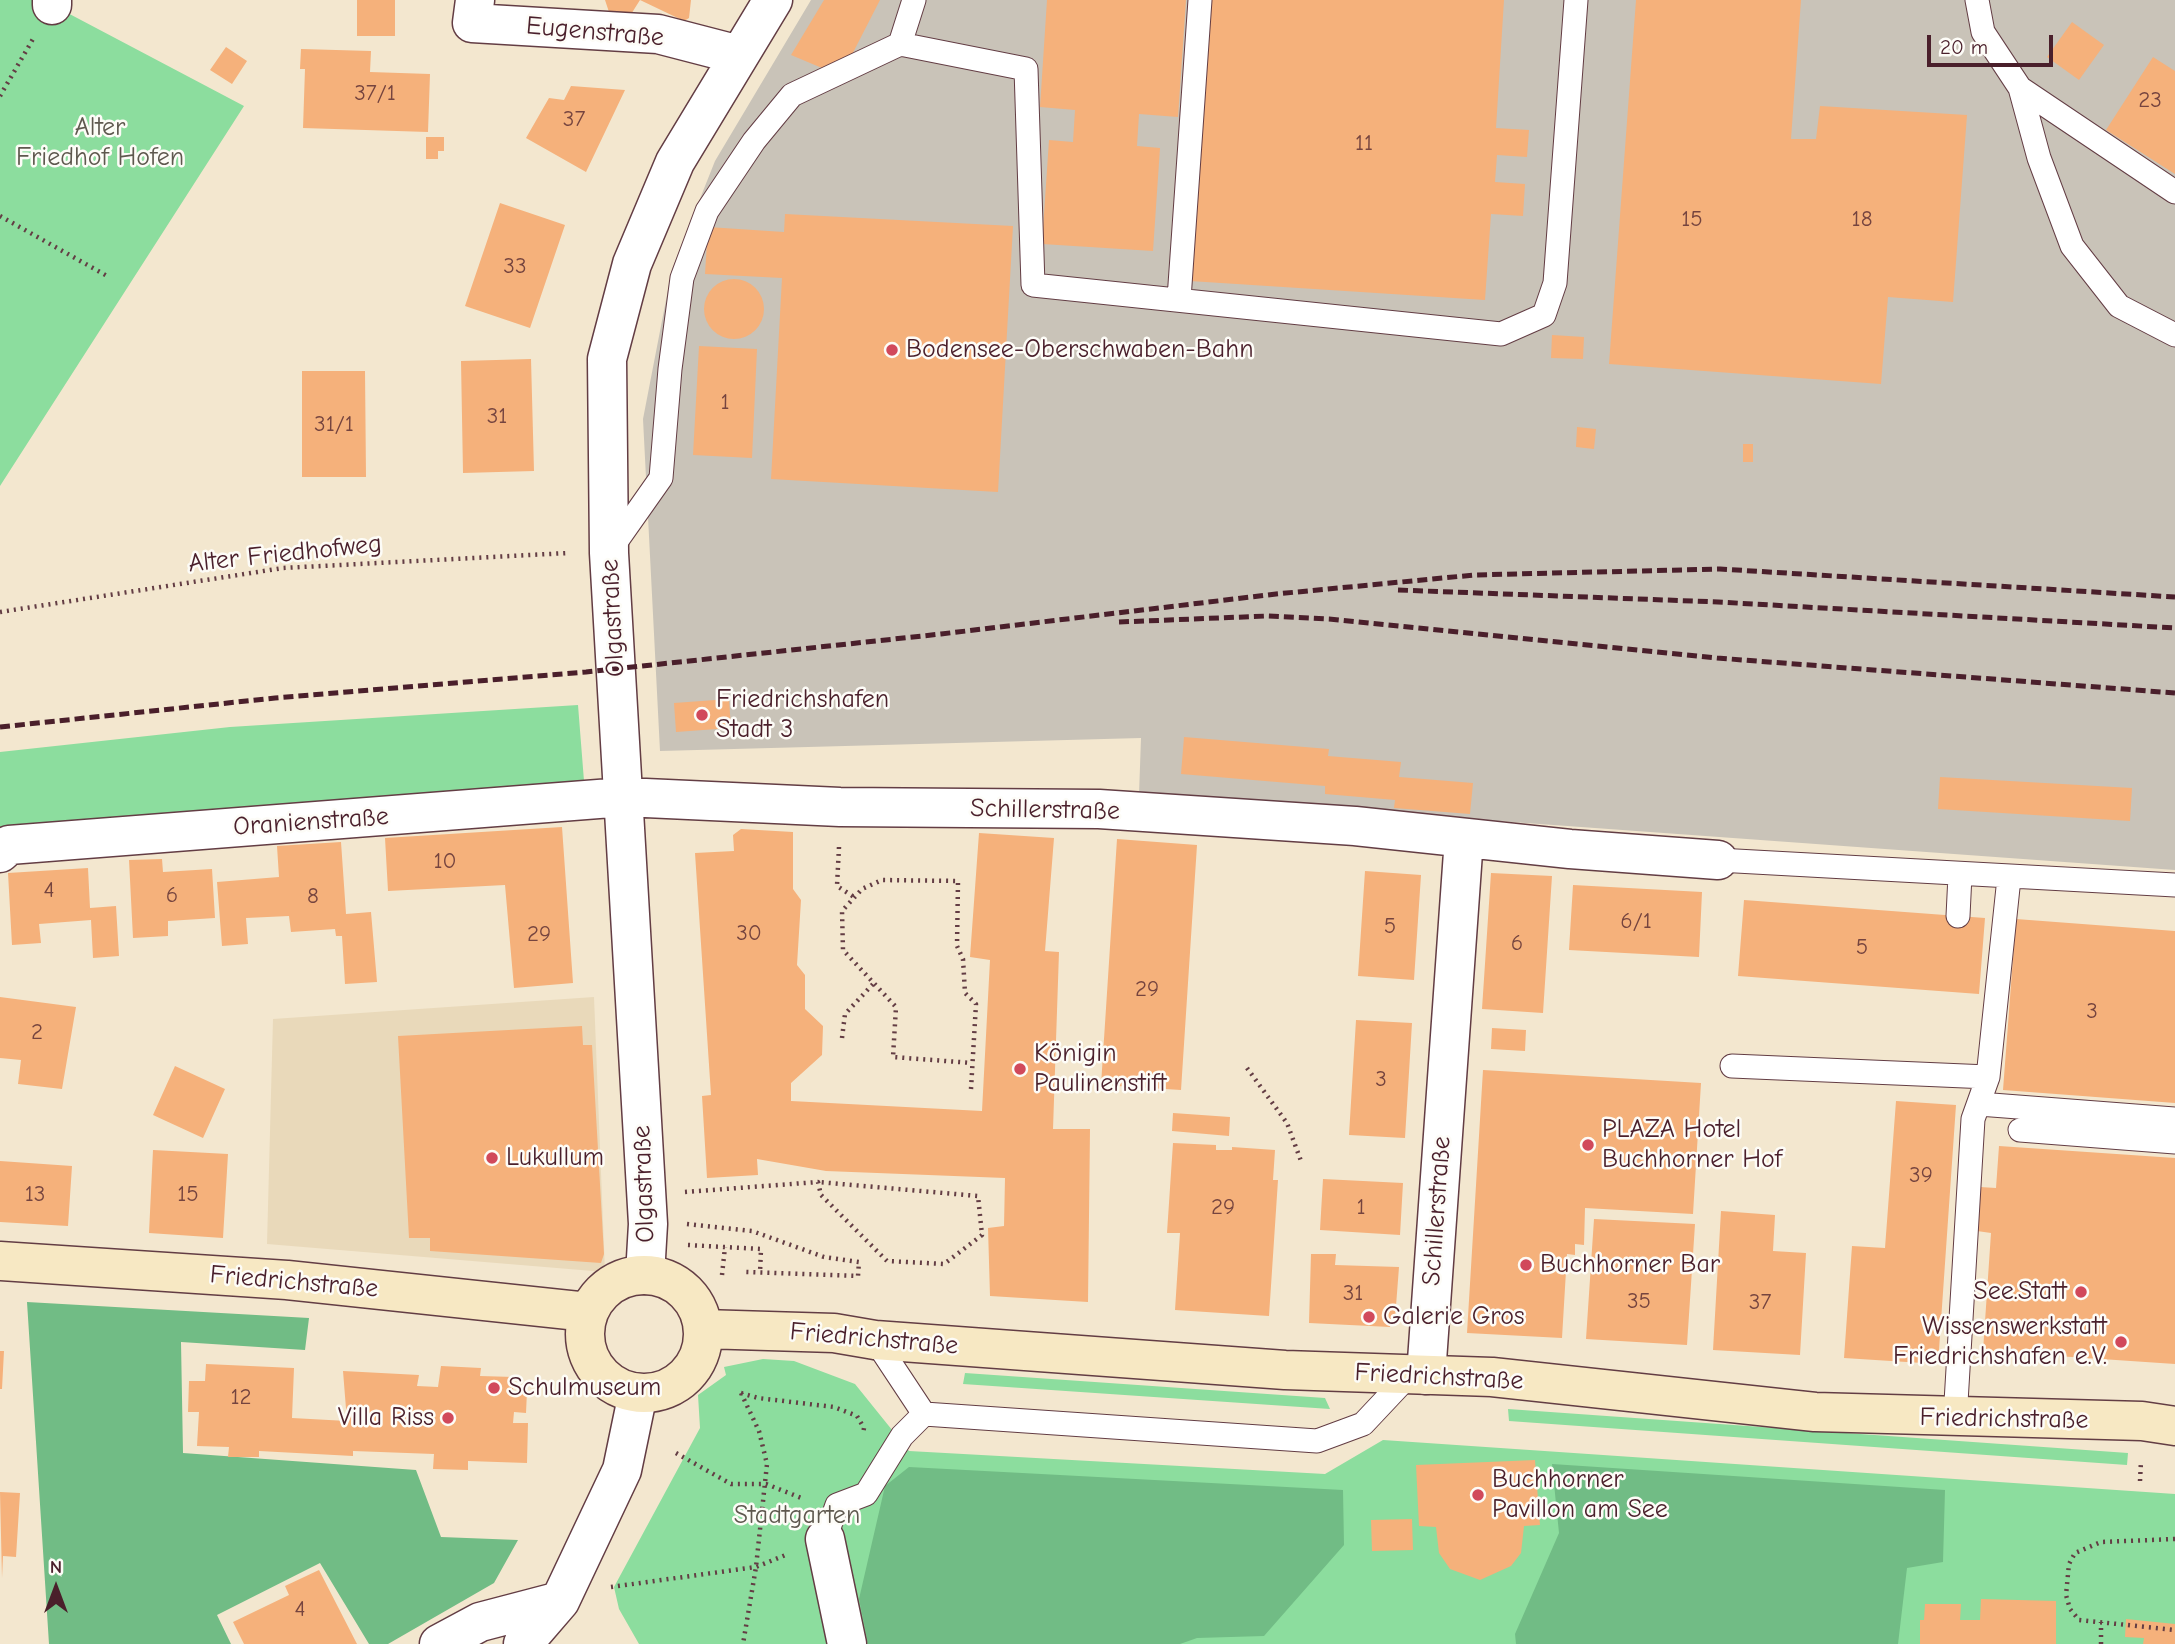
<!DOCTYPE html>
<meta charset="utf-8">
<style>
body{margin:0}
#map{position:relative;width:2175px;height:1644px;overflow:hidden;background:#f3e7cf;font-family:"Comic Neue",sans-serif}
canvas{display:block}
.north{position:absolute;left:21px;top:1553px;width:70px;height:70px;-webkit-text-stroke:5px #fdfcf7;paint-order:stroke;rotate:0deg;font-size:19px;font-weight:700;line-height:28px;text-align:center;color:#4a1f2b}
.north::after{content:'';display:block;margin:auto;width:24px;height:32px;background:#4a1f2b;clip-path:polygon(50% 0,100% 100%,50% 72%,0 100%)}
.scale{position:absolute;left:1927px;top:35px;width:126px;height:32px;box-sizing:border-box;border:4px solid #4a1f2b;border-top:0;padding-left:9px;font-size:21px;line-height:24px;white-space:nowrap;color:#4a1f2b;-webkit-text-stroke:5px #fdfcf7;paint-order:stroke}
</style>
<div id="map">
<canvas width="2175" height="1644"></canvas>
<div class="north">N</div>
<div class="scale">20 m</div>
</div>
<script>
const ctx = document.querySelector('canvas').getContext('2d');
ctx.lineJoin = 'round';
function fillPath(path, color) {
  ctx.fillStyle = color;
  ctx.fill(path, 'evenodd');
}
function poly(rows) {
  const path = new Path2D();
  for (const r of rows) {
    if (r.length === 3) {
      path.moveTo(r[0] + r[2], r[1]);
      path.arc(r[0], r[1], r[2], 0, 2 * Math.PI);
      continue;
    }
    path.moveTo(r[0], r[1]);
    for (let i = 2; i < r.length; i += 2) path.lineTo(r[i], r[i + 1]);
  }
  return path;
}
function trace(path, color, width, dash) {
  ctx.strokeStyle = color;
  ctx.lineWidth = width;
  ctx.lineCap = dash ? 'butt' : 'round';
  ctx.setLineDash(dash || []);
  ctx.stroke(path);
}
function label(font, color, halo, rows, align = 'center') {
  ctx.font = font + ' "Comic Neue",sans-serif';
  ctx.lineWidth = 5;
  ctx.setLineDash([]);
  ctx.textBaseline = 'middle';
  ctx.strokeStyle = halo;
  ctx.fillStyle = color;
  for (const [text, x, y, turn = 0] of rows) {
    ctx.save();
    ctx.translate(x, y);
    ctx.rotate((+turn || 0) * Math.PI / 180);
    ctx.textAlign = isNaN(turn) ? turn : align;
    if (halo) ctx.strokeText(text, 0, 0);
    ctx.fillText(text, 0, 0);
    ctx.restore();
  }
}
fillPath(poly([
 [594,997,605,1272,267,1244,273,1019]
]), '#e9d9ba');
fillPath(poly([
 [811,0,2175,0,2175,870,1139,795,1141,738,660,751,643,419,672,269,715,161]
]), '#c9c3b8');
fillPath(poly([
 [0,0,43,0,244,106,0,486],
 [578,705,584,781,0,838,0,752,230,727],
 [763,1359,794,1361,855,1384,909,1451,1325,1474,1383,1440,2175,1494,2175,1644,639,1644,619,1609,614,1587,700,1428,698,1395,726,1375,724,1367],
 [965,1373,1325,1398,1330,1409,963,1384],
 [1508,1409,2128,1453,2127,1465,1509,1421]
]), '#8cdd9e');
fillPath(poly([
 [27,1302,309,1318,305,1350,181,1342,183,1453,416,1470,441,1537,518,1540,494,1583,388,1644,369,1644,320,1563,217,1615,231,1644,49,1644],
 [1552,1464,1945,1490,1943,1562,1907,1568,1898,1644,1516,1644,1515,1634,1559,1533],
 [909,1467,1343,1490,1344,1545,1264,1636,1197,1638,1180,1644,868,1644,859,1599,885,1486]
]), '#71bc85');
fillPath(poly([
 [357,0,395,0,395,36,357,36],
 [605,0,691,0,689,18,684,21,640,0,628,19,610,15],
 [824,0,880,0,841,76,791,55],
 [1047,0,1186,0,1178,117,1139,114,1137,146,1160,148,1153,251,1042,244,1049,140,1073,142,1075,110,1040,107],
 [1209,0,1504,0,1496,128,1529,130,1527,157,1497,155,1495,182,1525,184,1523,216,1491,214,1485,300,1190,281],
 [1636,0,1801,0,1791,139,1816,139,1820,106,1967,115,1953,302,1888,297,1881,384,1609,364],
 [2072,22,2104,45,2079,80,2047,57],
 [226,47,247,61,232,84,210,70],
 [301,49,371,51,370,72,430,74,428,132,303,128,305,69,300,69],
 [2153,57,2175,71,2175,174,2106,130],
 [571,86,625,90,586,172,526,138,549,98,564,100],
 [426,137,444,137,444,151,438,151,438,159,426,159],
 [500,203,565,225,530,328,465,306],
 [785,214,1013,226,998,492,771,479,782,278,705,274,708,227,784,232],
 [734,309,30],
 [1552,335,1584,337,1583,359,1551,358],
 [699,346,757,349,752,458,693,455],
 [531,359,534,471,463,473,461,361],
 [302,371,365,371,366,477,302,477],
 [1577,427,1596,429,1594,449,1576,447],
 [1743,444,1753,444,1753,462,1743,462],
 [729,699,731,728,676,732,674,703],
 [1184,737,1329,749,1328,756,1401,762,1399,777,1473,783,1470,814,1394,808,1395,800,1325,794,1325,786,1181,774],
 [1940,777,2132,788,2130,821,1938,809],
 [562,827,573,983,514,988,505,885,388,891,385,838],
 [741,829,793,832,793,889,801,900,797,965,805,975,805,1009,823,1026,822,1055,791,1083,791,1101,982,1111,990,960,970,957,979,833,1054,838,1045,951,1059,952,1053,1129,1090,1129,1088,1302,990,1296,988,1228,1004,1226,1005,1178,826,1171,757,1159,758,1175,707,1178,702,1096,711,1095,695,853,734,851,733,835],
 [1117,839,1197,845,1181,1090,1101,1085],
 [341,842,346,914,371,912,377,982,345,984,342,936,336,936,335,929,291,932,289,916,246,918,248,944,222,946,217,882,279,877,277,846],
 [162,859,163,872,212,869,215,918,168,921,168,936,133,938,129,860],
 [88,868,90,908,116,906,119,956,93,958,91,920,39,924,41,943,12,945,8,873],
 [1365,871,1421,875,1414,980,1358,976],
 [1491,873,1552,876,1543,1013,1482,1009],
 [1573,885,1702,892,1699,957,1569,950],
 [1744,900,1985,918,1979,994,1738,976],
 [2016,919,2175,931,2175,1103,2003,1090],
 [0,997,76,1007,62,1089,18,1084,21,1060,0,1058],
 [1356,1020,1412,1023,1405,1138,1349,1135],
 [582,1026,583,1045,592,1045,604,1254,601,1263,430,1251,430,1238,409,1238,398,1036],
 [1492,1028,1526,1030,1525,1051,1491,1049],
 [175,1066,225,1089,203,1138,153,1115],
 [1483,1070,1701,1083,1693,1214,1585,1208,1584,1245,1575,1244,1575,1255,1567,1254,1562,1338,1467,1333],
 [1896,1101,1956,1105,1938,1364,1844,1358,1852,1246,1885,1248],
 [1173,1113,1230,1117,1229,1136,1172,1131],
 [1173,1143,1216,1145,1216,1150,1232,1150,1232,1147,1275,1150,1273,1180,1278,1180,1269,1316,1175,1310,1180,1233,1167,1233],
 [1999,1146,2175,1158,2175,1364,1983,1351,1991,1233,1977,1231,1980,1187,1996,1188],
 [153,1150,228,1154,223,1238,149,1233],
 [0,1161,72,1166,68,1226,0,1222],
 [1323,1179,1403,1183,1400,1235,1320,1230],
 [1721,1211,1775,1215,1773,1251,1806,1253,1800,1355,1713,1350],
 [1594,1219,1695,1224,1687,1345,1586,1339],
 [1311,1254,1336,1254,1335,1265,1399,1267,1395,1319,1390,1319,1390,1327,1309,1323],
 [0,1351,4,1351,2,1389,0,1389],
 [206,1364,294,1368,292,1418,347,1421,343,1371,419,1375,417,1386,438,1387,441,1366,481,1368,480,1376,514,1377,513,1391,527,1391,526,1413,514,1412,513,1423,528,1423,527,1463,468,1461,468,1470,433,1469,434,1454,353,1451,353,1456,259,1451,259,1457,228,1457,229,1447,197,1446,199,1412,188,1412,189,1381,205,1381],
 [1535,1460,1540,1525,1524,1526,1521,1553,1511,1566,1480,1580,1450,1569,1439,1553,1436,1527,1419,1526,1416,1465],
 [0,1492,20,1493,16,1557,3,1556,2,1578],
 [1412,1519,1413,1550,1372,1551,1371,1520],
 [319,1570,357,1644,244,1644,233,1622,289,1595,285,1586],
 [1981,1599,2056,1601,2056,1644,1920,1644,1920,1620,1924,1620,1925,1604,1961,1604,1960,1620,1980,1620],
 [2126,1619,2175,1624,2175,1644,2143,1644,2144,1638,2125,1637]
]), '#f5b17b');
const lane = poly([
 [1977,0,1983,32,2020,88,2175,192],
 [900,44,1026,69,1033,285,1501,334,1544,315,1555,283,1576,0],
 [2020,88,2039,158,2072,246,2119,306,2175,335],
 [1179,299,1200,0],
 [611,549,661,478,670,369,682,278,707,211,754,141,792,95,900,44,914,0],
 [1718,860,2175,885],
 [1958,916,1960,875],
 [1732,1066,1988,1077],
 [1979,1104,2175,1119],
 [2020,1130,2175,1142],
 [875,1340,924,1414],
 [1955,1419,1973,1119,1988,1077,2009,878],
 [825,1539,837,1505,866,1494,902,1436,924,1414,1317,1441,1363,1424,1410,1374]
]);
const street = poly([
 [52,0,52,5],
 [475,0,472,23,658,34,739,55],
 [0,853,9,845,624,797,840,807,1099,809,1355,826,1570,849,1718,860],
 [645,1275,648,1224,609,553,607,359,632,264,675,162,773,0],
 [1426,1375,1464,838],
 [825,1539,847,1644],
 [439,1644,480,1622,560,1601],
 [523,1644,560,1601,622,1470,638,1393]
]);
const secondary = poly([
 [0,1261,287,1280,588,1312],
 [644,1334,59],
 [703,1329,834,1333,875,1340,1285,1370,1492,1377,1815,1412,2142,1421,2175,1426]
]);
trace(lane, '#633d44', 25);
trace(street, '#633d44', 41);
trace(secondary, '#633d44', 41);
trace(poly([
 [0,96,33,39],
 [0,216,109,277],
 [0,612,283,568,568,553],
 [839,847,837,886,854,897],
 [842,1038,845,1014,874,983],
 [1247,1068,1287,1123,1301,1161],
 [971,1089,976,1004,965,993,963,959,957,946,958,881,882,880,862,889,842,911,843,950,896,1007,893,1057,972,1063],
 [685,1192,818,1182,821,1195,887,1261,944,1264,982,1235,978,1196,818,1182],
 [687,1224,752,1231,824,1257,859,1262,858,1276,745,1272],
 [688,1245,761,1249,760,1273],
 [722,1275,725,1247],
 [741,1393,758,1398,834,1407,857,1416,864,1428,863,1434],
 [741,1393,759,1431,767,1464,756,1567,743,1644],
 [676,1453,731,1484,766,1484,804,1499],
 [2140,1481,2141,1461],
 [2175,1539,2101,1542,2075,1553,2069,1564,2066,1595,2070,1609,2079,1620,2175,1630],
 [611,1587,756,1567,788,1554],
 [2101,1644,2101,1622]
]), '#633d44', 4.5, [2, 5]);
trace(lane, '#fff', 23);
trace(street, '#fff', 38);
trace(secondary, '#f7e8c3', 38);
trace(poly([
 [1398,590,1718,602,2175,628],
 [1119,622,1267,616,1329,619,1717,658,2175,693],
 [0,727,275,698,586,672,941,634,1276,594,1474,575,1720,569,2175,597]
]), '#4a1f2b', 5, [10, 5]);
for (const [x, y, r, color] of [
 [892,350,7,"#d1495b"],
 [702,715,7,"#d1495b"],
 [1020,1069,7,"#d1495b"],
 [1588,1145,7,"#d1495b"],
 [492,1158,7,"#d1495b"],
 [1526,1265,7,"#d1495b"],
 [2081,1292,7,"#d1495b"],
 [1369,1317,7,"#d1495b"],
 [2121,1342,7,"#d1495b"],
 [494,1388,7,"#d1495b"],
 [448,1418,7,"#d1495b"],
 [1478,1495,7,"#d1495b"]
]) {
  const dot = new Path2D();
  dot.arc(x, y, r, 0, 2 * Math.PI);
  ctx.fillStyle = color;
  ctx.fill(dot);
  trace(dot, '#fdfcf7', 2.5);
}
label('23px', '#75443f', null, [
 ["37/1",375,93],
 ["23",2150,100],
 ["37",574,119],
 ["11",1364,143],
 ["15",1692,219],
 ["18",1862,219],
 ["33",515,266],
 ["1",725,402],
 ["31",497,416],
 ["31/1",334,424],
 ["10",445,861],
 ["4",49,890],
 ["6",172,895],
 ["8",313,896],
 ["6/1",1636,921],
 ["5",1390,926],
 ["30",749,933],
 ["29",539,934],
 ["6",1517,943],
 ["5",1862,947],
 ["29",1147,989],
 ["3",2092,1011],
 ["2",37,1032],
 ["3",1381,1079],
 ["39",1921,1175],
 ["13",35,1194],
 ["15",188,1194],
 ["29",1223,1207],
 ["1",1361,1207],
 ["31",1353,1293],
 ["35",1639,1301],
 ["37",1760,1302],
 ["12",241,1397],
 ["4",300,1609]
]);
label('26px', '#4a1f2b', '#fdfcf7', [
 ["Eugenstraße",595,32,5],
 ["Alter Friedhofweg",285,554,-6],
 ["Olgastraße",613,618,-93],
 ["Schillerstraße",1045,810,1],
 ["Oranienstraße",311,822,-4],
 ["Olgastraße",644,1184,-92],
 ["Schillerstraße",1437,1211,-86],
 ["Friedrichstraße",294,1282,5],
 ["Friedrichstraße",874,1339,5],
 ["Friedrichstraße",1439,1377,3],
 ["Friedrichstraße",2004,1419,1]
]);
label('26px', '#5e584e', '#fdfcf7', [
 ["Alter",100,128],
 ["Friedhof Hofen",100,158],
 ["Stadtgarten",797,1516]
]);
label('26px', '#4a1f2b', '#fdfcf7', [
 ["Bodensee-Oberschwaben-Bahn",906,350],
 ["Friedrichshafen",716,700],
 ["Stadt 3",716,730],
 ["Königin",1034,1054],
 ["Paulinenstift",1034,1084],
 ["PLAZA Hotel",1602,1130],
 ["Buchhorner Hof",1602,1160],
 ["Lukullum",506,1158],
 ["Buchhorner Bar",1540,1265],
 ["See.Statt",2067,1292,"right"],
 ["Galerie Gros",1383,1317],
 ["Wissenswerkstatt",2107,1327,"right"],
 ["Friedrichshafen e.V.",2107,1357,"right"],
 ["Schulmuseum",508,1388],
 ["Villa Riss",434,1418,"right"],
 ["Buchhorner",1492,1480],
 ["Pavillon am See",1492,1510]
], 'left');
</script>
